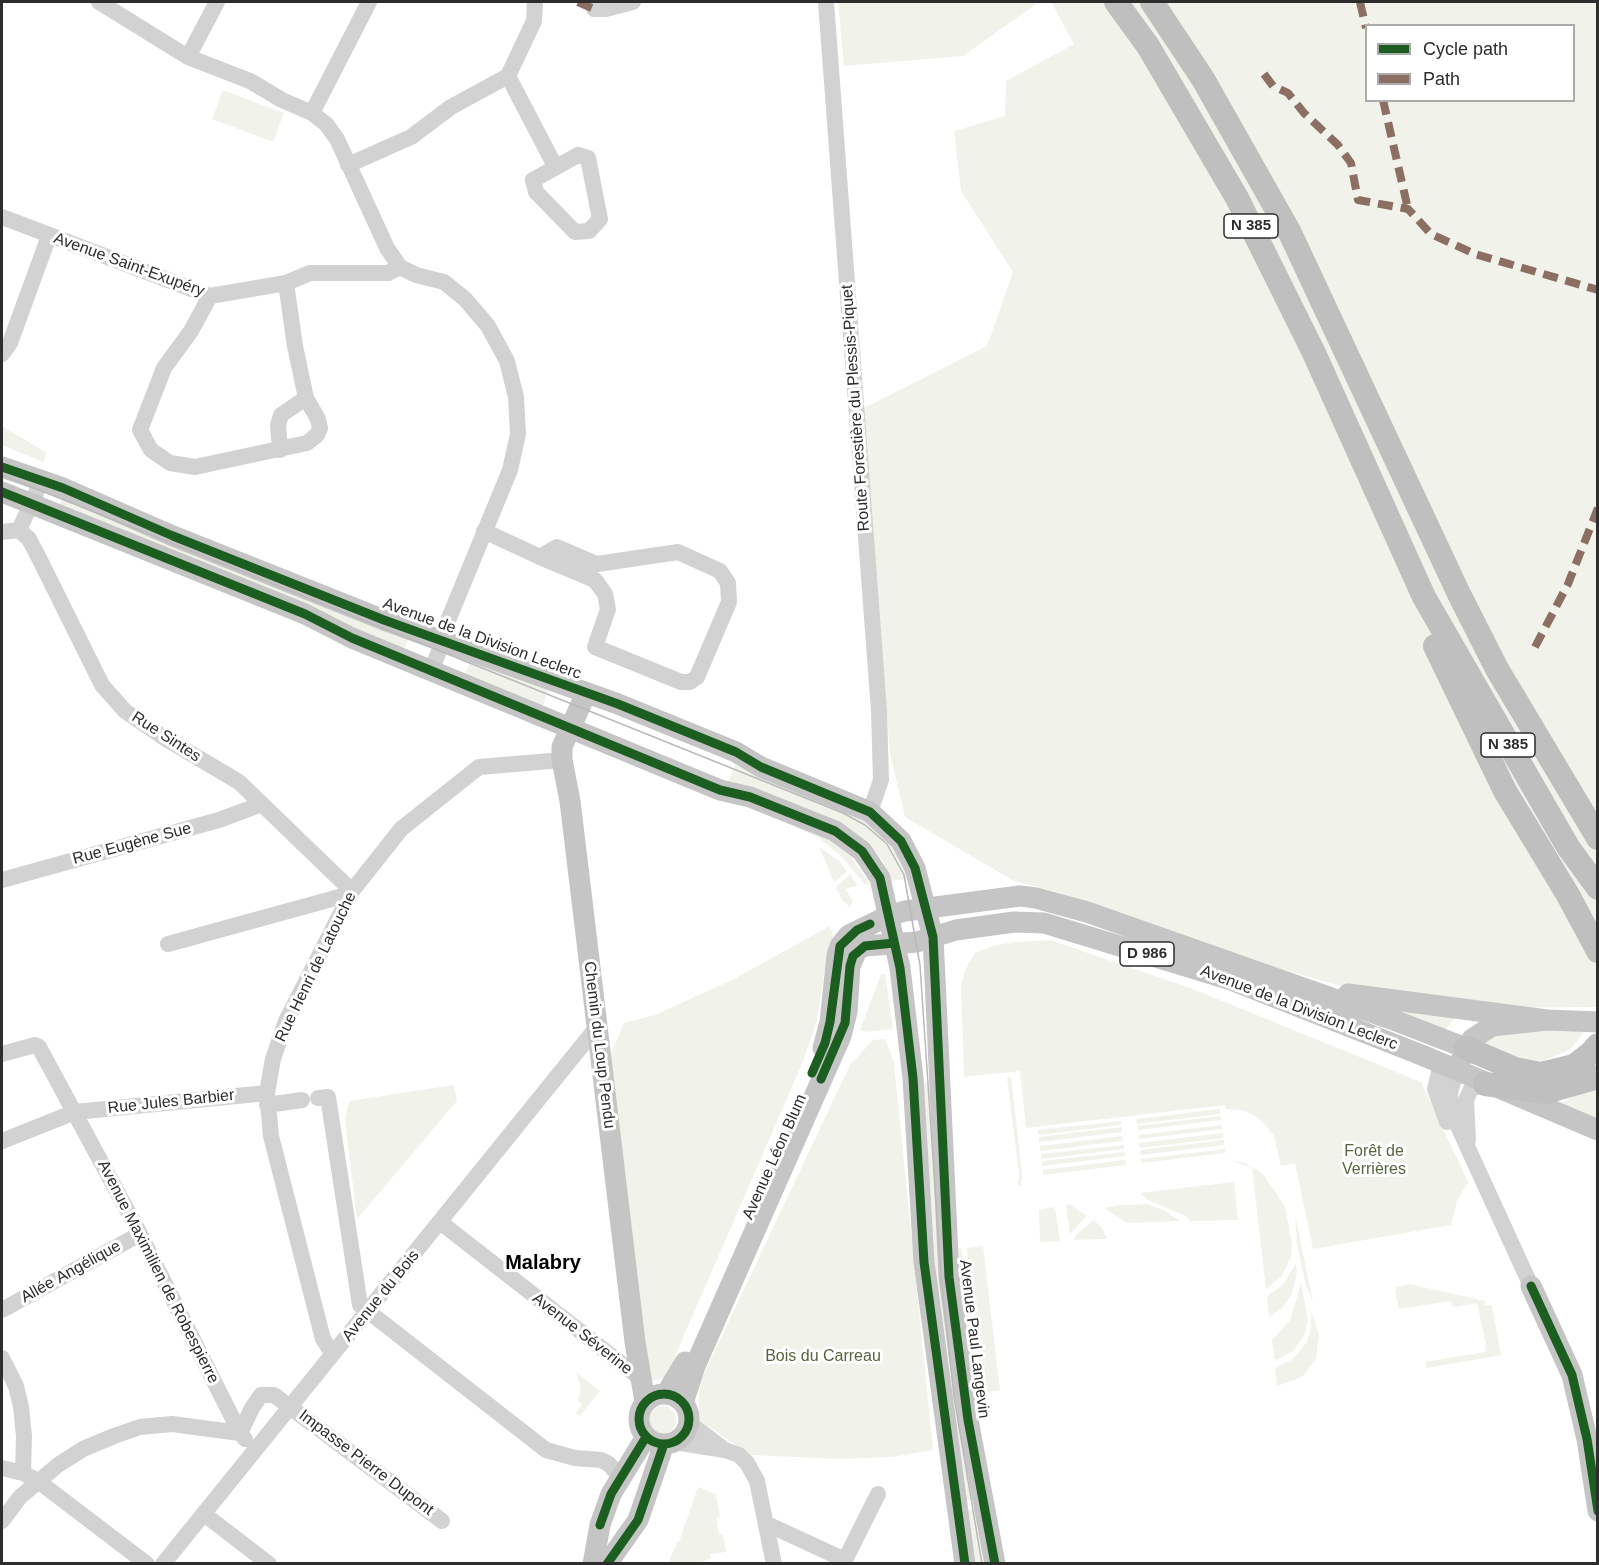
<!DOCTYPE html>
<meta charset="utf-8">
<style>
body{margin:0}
#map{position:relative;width:1599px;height:1565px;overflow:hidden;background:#fff;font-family:Arial,sans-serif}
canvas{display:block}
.frame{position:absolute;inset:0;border:3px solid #2d2d2d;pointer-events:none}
.legend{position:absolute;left:1365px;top:24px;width:210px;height:78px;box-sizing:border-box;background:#fff;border:2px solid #ababab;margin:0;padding:8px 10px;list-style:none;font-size:18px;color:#2d2d2d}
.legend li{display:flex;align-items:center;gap:12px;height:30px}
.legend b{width:30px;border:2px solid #ababab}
</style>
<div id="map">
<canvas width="1599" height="1565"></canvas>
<div class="frame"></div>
<ul class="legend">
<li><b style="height:8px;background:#1b5e20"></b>Cycle path</li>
<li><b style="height:8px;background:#8d6e63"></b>Path</li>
</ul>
</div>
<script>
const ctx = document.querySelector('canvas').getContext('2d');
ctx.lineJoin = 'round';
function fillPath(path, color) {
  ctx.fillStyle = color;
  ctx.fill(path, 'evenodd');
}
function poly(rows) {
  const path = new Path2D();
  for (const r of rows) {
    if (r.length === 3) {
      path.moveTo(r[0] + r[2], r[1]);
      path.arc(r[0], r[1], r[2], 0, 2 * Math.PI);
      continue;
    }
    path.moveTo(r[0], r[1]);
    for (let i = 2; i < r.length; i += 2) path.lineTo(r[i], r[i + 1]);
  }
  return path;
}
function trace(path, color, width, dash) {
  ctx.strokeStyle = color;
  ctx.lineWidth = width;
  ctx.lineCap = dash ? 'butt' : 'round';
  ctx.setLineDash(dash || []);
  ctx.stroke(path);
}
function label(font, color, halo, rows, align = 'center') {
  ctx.font = font + ' Arial,sans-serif';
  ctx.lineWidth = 6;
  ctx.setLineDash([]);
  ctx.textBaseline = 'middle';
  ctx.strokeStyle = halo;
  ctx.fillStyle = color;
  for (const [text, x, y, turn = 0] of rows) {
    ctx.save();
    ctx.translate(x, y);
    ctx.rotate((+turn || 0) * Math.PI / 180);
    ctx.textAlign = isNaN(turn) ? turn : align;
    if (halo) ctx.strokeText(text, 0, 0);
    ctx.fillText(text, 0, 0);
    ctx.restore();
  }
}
fillPath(poly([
 [838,2,1039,2,963,56,844,66],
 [1051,2,1597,2,1597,1007,1483,1008,1341,986,1218,951,1057,892,1014,881,905,817,890,754,862,409,987,346,1013,272,961,191,954,131,1005,116,1006,81,1074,44],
 [1366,26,1574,26,1574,100,1366,100],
 [223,90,284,113,273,142,212,119],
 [2,426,47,453,43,462,2,445],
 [64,494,411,634,403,652,57,511],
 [472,657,549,688,542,708,464,677],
 [737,760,882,829,912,878,891,881,883,861,865,841,727,785],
 [798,826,829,839,849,854,870,884,865,885,842,857,818,837,797,828],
 [819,847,838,860,847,871,834,882],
 [850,874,858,886,845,889,853,901,850,907,842,900,836,887],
 [830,926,833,936,828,949,817,1020,802,1064,666,1377,652,1381,647,1368,609,1058,624,1023,655,1015,732,980],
 [1050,940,1193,989,1421,1082,1468,1182,1457,1201,1451,1225,1313,1249,1295,1163,1281,1166,1274,1136,1265,1124,1254,1115,1242,1110,1226,1109,1225,1105,1026,1128,1020,1071,964,1077,961,987,966,967,975,953,993,946,1013,942],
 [881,974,885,974,893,1029,867,1032,860,1030],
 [1340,998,1455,1018,1443,1033],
 [1576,1029,1584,1032,1570,1050,1542,1061,1508,1057,1484,1044,1492,1032],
 [885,1039,894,1062,933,1450,893,1457,838,1459,751,1455,698,1420,700,1382,850,1065,873,1040],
 [1011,1077,1022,1173,1021,1185,1018,1185,1019,1174,1007,1078],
 [934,1082,978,1499,958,1502,938,1347,917,1083],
 [454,1085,457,1101,357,1219,345,1121,349,1101],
 [1597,1088,1597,1120,1559,1104,1582,1092],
 [1220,1109,1220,1114,1137,1124,1136,1119],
 [1220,1116,1221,1120,1138,1130,1137,1126],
 [1121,1121,1121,1125,1038,1135,1038,1130],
 [1222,1125,1222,1129,1139,1139,1139,1135],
 [1122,1127,1122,1132,1039,1142,1039,1137],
 [1223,1133,1223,1138,1140,1148,1139,1143],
 [1122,1136,1123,1141,1040,1151,1040,1146],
 [1224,1140,1224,1145,1141,1155,1140,1150],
 [1124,1145,1124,1149,1041,1159,1041,1154],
 [1225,1149,1225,1153,1142,1163,1141,1159],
 [1125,1152,1125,1156,1042,1166,1042,1161],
 [1126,1160,1126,1165,1043,1175,1043,1170],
 [1232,1161,1245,1163,1263,1174,1285,1206,1292,1244,1291,1257,1282,1276,1266,1289,1252,1168],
 [1234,1182,1238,1220,1190,1221,1186,1216,1146,1199,1140,1193],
 [1069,1204,1087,1216,1070,1234,1066,1205],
 [1147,1204,1164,1210,1180,1221,1127,1223,1104,1208,1120,1205],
 [1055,1207,1060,1241,1040,1242,1039,1210],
 [1295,1214,1313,1302,1306,1286,1297,1245],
 [1094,1220,1103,1229,1107,1239,1074,1240,1076,1235],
 [983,1246,1000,1390,982,1393,967,1248],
 [961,1248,976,1384,972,1384,956,1249],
 [1296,1263,1297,1272,1292,1294,1283,1307,1269,1317,1267,1296,1283,1285],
 [1301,1283,1308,1319,1305,1334,1293,1351,1275,1361,1272,1340,1290,1320],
 [1410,1284,1485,1301,1485,1305,1492,1306,1501,1355,1427,1368,1425,1362,1485,1352,1486,1345,1477,1303,1453,1307,1451,1301,1399,1309,1395,1291,1397,1287],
 [1311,1310,1319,1335,1316,1359,1302,1377,1277,1386,1275,1368,1293,1359,1307,1342,1311,1329],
 [576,1372,600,1391,580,1416,576,1413,582,1404,578,1400,581,1388],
 [662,1420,14],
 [698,1487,716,1494,720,1517,716,1518,719,1534,723,1534,726,1552,710,1554,711,1559,697,1563,668,1563,677,1542,679,1542],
 [980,1508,989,1563,970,1563,960,1511]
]), '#f1f3eb');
trace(poly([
 [99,2,188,57,250,81,282,100,312,113,326,124,337,139,387,248,400,267,416,275,444,282,465,299,488,326,507,361,516,397,518,434,510,470,447,623,444,639,431,671],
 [826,2,879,711,881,780,870,812],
 [594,9,606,9,633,2],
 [188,57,217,2],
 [508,76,555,166],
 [312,113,369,2],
 [578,155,588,158,600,219,589,231,575,232,536,192,533,180,578,155],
 [348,165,411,137,451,107,508,76,534,21,535,2],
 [2,217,210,296,286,283,310,273,388,273,400,267],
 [210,296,191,331,164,368,140,430,151,450,170,463,195,467,307,443,317,435,320,428,318,419,306,398,295,346,286,283],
 [2,354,10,343,49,236],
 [280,450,278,425,281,415,306,398],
 [19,530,29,539,38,556,102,685,125,711,163,737,239,782,352,891],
 [19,530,42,480],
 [484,531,540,557,595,580,605,594,608,609,595,647,681,682,690,682,697,677,729,602,728,583,720,571,678,552,597,564,557,547,540,557],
 [2,532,19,530],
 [2,880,219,820,262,804],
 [168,944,350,894],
 [2,1054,35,1045,39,1047,140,1234,240,1433],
 [1441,1065,1435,1089,1447,1122],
 [1456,1072,1450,1093,1451,1111,1531,1286],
 [318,1098,328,1097,360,1305,546,1450,575,1458,601,1460,609,1464,621,1478],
 [267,1105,302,1100],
 [1468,1140,1466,1100,1471,1089,1485,1084],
 [2,1141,75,1112,267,1093],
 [440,1222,640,1378],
 [2,1310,140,1234],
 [333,1354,323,1339,271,1136,267,1093,273,1059,286,1021,352,891,401,829,479,767,562,760],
 [2,1358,16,1386,21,1407,24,1436,23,1473,38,1481,147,1564],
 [689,1423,722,1448],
 [245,1439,240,1433,252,1408,261,1395,274,1395,442,1521],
 [674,1442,725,1450,739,1455,747,1463,757,1481,774,1564],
 [2,1468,23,1473],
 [204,1514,269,1564],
 [2,1521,20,1497,58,1465,83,1449,114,1436,140,1427,172,1424,240,1433],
 [767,1524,845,1560],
 [163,1564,597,1027],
 [843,1564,878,1494]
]), '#d2d2d2', 16);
trace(poly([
 [2,467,63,488,173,536,384,620,618,704,736,752,761,767,870,812,901,841,915,868,933,937,949,1277,968,1420,995,1564],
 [2,492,305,614,352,638,720,790,750,797,835,831,862,851,880,878,900,968,913,1078,924,1262,965,1564],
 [586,693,562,747,562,760,570,801,635,1342,645,1402],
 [1348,994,1547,1020],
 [823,1048,830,1022,837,955,840,946,849,935,888,916,905,911,1020,896,1036,898,1087,912,1391,1019,1466,1048],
 [1461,1060,1472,1039,1492,1026,1547,1020,1598,1022],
 [1531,1286,1572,1375,1587,1439,1598,1511],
 [666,1394,685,1362],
 [664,1419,25],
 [683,1403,695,1366,841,1036,847,1012,850,966,857,950,865,946,917,942,956,930,1014,922,1044,923,1231,980,1424,1056,1598,1130],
 [593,1564,600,1525,611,1494,646,1437],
 [607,1564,638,1520,664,1444]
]), '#c5c5c5', 21);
trace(poly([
 [1116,2,1148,46,1237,198,1314,353,1424,597,1568,847,1598,888],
 [1152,2,1203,79,1290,233,1459,594,1497,669,1598,838],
 [1435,646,1505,791,1568,895,1598,951],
 [1466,1048,1515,1069,1541,1074,1574,1066,1591,1053,1598,1045],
 [1485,1084,1546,1092,1598,1077]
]), '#bfbfbf', 24);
trace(poly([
 [2,475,843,813,865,825,887,844,904,875,920,965,941,1277,954,1397,982,1564]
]), '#b9b9b9', 1.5);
trace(poly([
 [578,2,594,9],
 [1360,2,1366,28],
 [1264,74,1273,86,1288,93,1304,113,1338,145,1351,163,1358,200,1408,209,1431,234,1475,254,1598,290],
 [1383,100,1408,209],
 [1535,647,1568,584,1598,508]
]), '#8d6e63', 8, [15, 8]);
trace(poly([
 [2,467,63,488,173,536,384,620,618,704,736,752,761,767,870,812,901,841,915,868,933,937,949,1277,968,1420,995,1564],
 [2,492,305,614,352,638,720,790,750,797,835,831,862,851,880,878,900,968,913,1078,924,1262,965,1564],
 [812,1073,825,1043,830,1022,840,946,857,930,870,924],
 [821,1079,845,1023,850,966,853,956,865,946,894,943],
 [1531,1286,1572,1375,1587,1439,1598,1511],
 [664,1419,25],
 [600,1525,611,1494,646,1437],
 [607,1564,638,1520,664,1444]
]), '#1b5e20', 9);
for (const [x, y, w] of [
 [1251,226,54],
 [1508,745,54],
 [1147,954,54]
]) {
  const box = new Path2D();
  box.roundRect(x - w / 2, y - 12, w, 24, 4.5);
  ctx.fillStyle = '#fff';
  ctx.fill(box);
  trace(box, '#2d2d2d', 1.5);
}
label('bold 15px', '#2d2d2d', null, [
 ["N 385",1251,226],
 ["N 385",1508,745],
 ["D 986",1147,954]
]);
label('16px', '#2d2d2d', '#fff', [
 ["Avenue Saint-Exupéry",129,265,20],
 ["Route Forestière du Plessis-Piquet",856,408,-94],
 ["Avenue de la Division Leclerc",482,639,20],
 ["Rue Sintes",166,737,33],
 ["Rue Eugène Sue",132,844,-15],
 ["Rue Henri de Latouche",316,967,-64],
 ["Avenue de la Division Leclerc",1299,1008,21],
 ["Chemin du Loup Pendu",599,1045,83],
 ["Rue Jules Barbier",171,1102,-6],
 ["Avenue Léon Blum",775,1157,-66],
 ["Allée Angélique",71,1272,-29],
 ["Avenue Maximilien de Robespierre",158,1272,63],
 ["Avenue du Bois",381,1296,-51],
 ["Avenue Séverine",582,1334,38],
 ["Avenue Paul Langevin",974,1339,83],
 ["Impasse Pierre Dupont",366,1463,37]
]);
label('16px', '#55653d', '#fff', [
 ["Forêt de",1374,1152],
 ["Verrières",1374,1170],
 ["Bois du Carreau",823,1357]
]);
label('bold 20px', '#000', '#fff', [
 ["Malabry",543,1263]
]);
</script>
